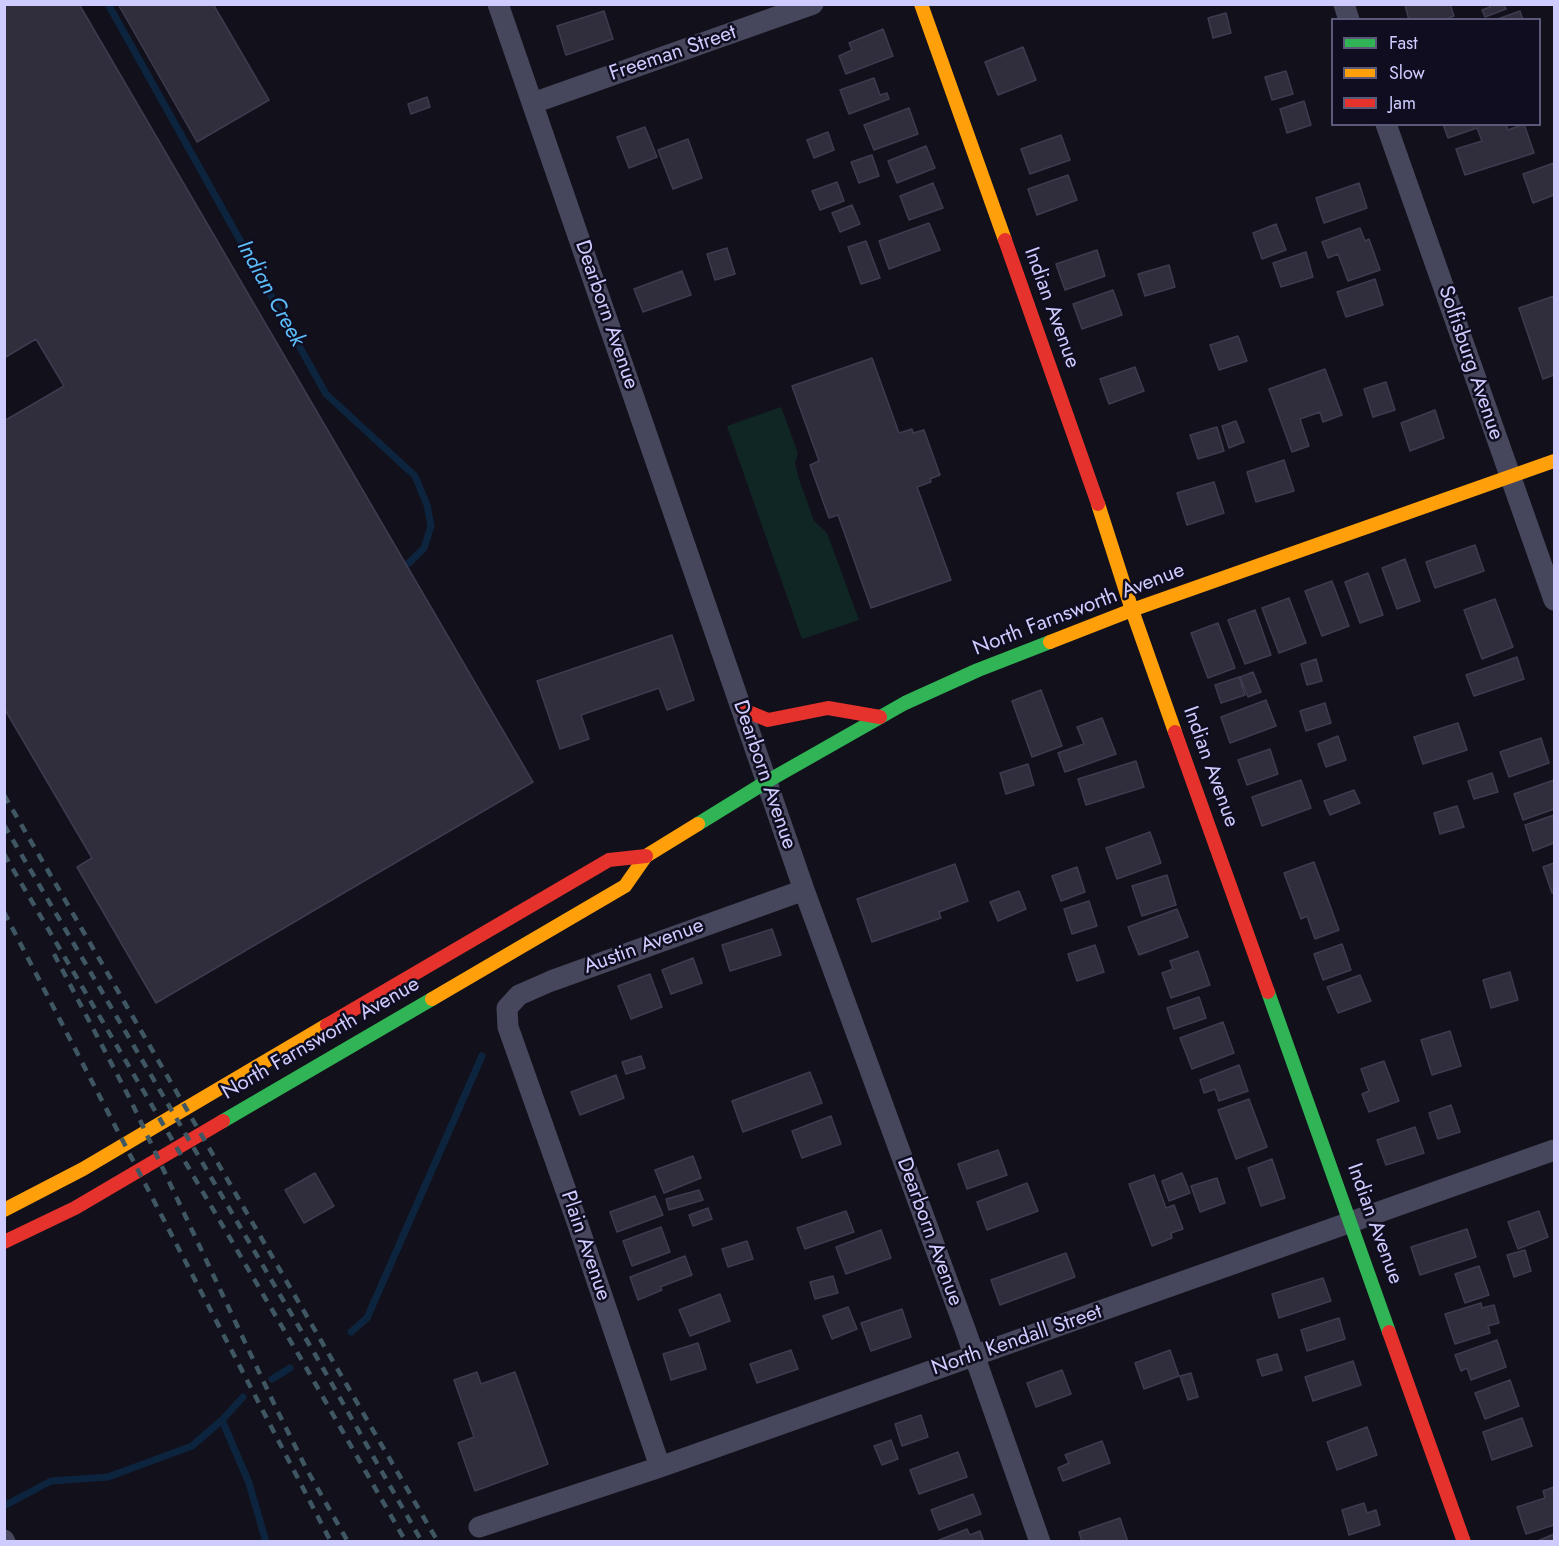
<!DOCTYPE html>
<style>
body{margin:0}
#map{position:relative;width:1559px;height:1546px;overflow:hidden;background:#12111b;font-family:Jost,sans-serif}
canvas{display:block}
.frame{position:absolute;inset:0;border:6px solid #ceccfe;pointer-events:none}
.legend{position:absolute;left:1331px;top:18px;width:210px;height:108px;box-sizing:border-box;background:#0f0d1f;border:2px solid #5b5978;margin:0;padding:8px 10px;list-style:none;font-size:18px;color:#ceccfe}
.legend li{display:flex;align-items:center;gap:12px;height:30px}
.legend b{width:30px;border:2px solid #5b5978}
</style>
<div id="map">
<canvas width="1559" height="1546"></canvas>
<div class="frame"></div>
<ul class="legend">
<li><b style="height:8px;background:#30b455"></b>Fast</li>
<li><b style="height:8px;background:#ff9f0a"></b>Slow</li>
<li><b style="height:8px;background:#e5322d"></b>Jam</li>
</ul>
</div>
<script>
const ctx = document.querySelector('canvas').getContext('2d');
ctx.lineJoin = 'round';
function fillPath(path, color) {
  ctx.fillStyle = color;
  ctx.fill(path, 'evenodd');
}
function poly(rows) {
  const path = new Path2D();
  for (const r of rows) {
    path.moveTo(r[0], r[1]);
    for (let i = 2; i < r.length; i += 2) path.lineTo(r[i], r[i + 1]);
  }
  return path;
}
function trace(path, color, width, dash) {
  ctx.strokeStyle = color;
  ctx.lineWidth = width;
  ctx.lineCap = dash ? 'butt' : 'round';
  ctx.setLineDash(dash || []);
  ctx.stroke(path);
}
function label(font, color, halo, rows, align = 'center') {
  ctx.font = font + ' Jost,sans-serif';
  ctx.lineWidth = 5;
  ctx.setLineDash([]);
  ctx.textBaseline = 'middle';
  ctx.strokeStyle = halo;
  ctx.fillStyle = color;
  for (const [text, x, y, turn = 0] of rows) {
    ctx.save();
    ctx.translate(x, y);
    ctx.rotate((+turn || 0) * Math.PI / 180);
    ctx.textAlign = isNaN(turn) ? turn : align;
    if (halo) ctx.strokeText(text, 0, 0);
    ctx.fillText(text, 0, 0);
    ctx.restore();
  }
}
fillPath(poly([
 [781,407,798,453,795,463,799,479,814,521,827,533,859,620,802,639,727,426]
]), '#102625');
trace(poly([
 [108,4,326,394,415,476,427,505,431,526,424,548,409,563],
 [351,1332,367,1318,482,1056],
 [272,1379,290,1368],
 [222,1420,249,1483,266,1542],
 [4,1506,51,1481,108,1477,192,1446,222,1420,243,1397]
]), '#0d243f', 7);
const building = poly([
 [4,4,79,4,533,782,156,1003,77,867,92,858,4,708,4,421,64,386,36,339,4,358,4,4],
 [118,4,213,4,269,100,197,142,118,4],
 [1450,4,1454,16,1443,20,1409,20,1405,5,1450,4],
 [1489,4,1504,4,1506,9,1485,17,1482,10,1490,7,1489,4],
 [604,11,613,39,566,55,557,26,604,11],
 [1520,11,1523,20,1495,20,1520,11],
 [1226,13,1231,33,1213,38,1208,18,1226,13],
 [883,29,893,56,846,74,839,56,852,50,849,43,883,29],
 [1023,47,1036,80,998,95,985,62,1023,47],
 [1286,71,1293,94,1272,100,1265,77,1286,71],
 [874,78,880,95,887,93,889,99,849,114,840,90,874,78],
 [427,97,430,107,411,114,408,104,427,97],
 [1304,101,1311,125,1287,133,1280,109,1304,101],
 [909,108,918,134,874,150,864,125,909,108],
 [1443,124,1506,124,1508,130,1524,124,1534,153,1465,175,1456,149,1482,141,1477,128,1448,138,1443,124],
 [645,127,657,157,629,168,617,137,645,127],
 [828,132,834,150,814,158,807,140,828,132],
 [1061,135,1070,160,1030,174,1021,149,1061,135],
 [688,139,702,178,673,189,658,150,688,139],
 [926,146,935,168,897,183,888,161,926,146],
 [872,155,879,176,859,183,851,162,872,155],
 [1554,163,1554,195,1533,203,1523,174,1554,163],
 [1068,175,1077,200,1037,215,1028,189,1068,175],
 [837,182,844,201,820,210,812,191,837,182],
 [933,183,943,208,909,220,900,196,933,183],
 [1359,183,1367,208,1324,223,1316,198,1359,183],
 [852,205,860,224,840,232,832,213,852,205],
 [929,223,940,250,889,269,879,241,929,223],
 [1276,224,1286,250,1262,259,1253,233,1276,224],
 [1360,228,1365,241,1369,239,1380,270,1348,281,1338,254,1328,258,1322,242,1360,228],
 [866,241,880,278,861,284,848,247,866,241],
 [727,248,735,274,715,280,707,254,727,248],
 [1097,250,1105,276,1065,290,1056,264,1097,250],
 [1306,252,1313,277,1281,287,1273,263,1306,252],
 [1169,265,1175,287,1145,296,1138,274,1169,265],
 [682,271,691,295,643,312,634,289,682,271],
 [1375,279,1383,305,1346,317,1337,292,1375,279],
 [1113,290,1122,315,1082,329,1073,304,1113,290],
 [1554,296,1554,375,1543,379,1519,308,1554,296],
 [1238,336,1247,361,1219,370,1210,345,1238,336],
 [872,358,899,433,912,429,913,433,924,430,940,475,930,479,931,482,917,487,951,580,871,608,838,515,829,518,810,465,819,461,792,386,872,358],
 [1135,367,1144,391,1109,404,1100,379,1135,367],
 [1325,369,1342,415,1323,422,1320,412,1300,419,1309,446,1292,452,1269,389,1325,369],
 [1386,382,1395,410,1373,417,1364,389,1386,382],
 [1435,410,1444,438,1410,451,1401,423,1435,410],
 [1236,421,1244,442,1229,448,1222,426,1236,421],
 [1217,427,1224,451,1198,459,1190,435,1217,427],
 [1284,460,1294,491,1256,502,1247,472,1284,460],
 [1214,482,1224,513,1187,525,1177,493,1214,482],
 [1475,545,1484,571,1435,588,1426,562,1475,545],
 [1405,559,1420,601,1397,609,1382,568,1405,559],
 [1368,573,1383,615,1360,623,1345,582,1368,573],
 [1332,581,1349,626,1322,636,1305,591,1332,581],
 [1289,598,1306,643,1279,653,1262,608,1289,598],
 [1495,599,1513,647,1482,659,1464,610,1495,599],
 [1255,610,1271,655,1245,664,1228,620,1255,610],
 [1218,623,1235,668,1208,678,1191,633,1218,623],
 [672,635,694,700,667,710,659,688,581,715,589,739,560,749,537,681,672,635],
 [1517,657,1524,679,1474,696,1466,675,1517,657],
 [1316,659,1322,681,1307,685,1301,664,1316,659],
 [1253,672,1261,692,1248,697,1240,677,1253,672],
 [1239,677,1245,695,1221,703,1215,685,1239,677],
 [1041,690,1062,746,1032,757,1012,701,1041,690],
 [1266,700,1276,726,1230,743,1221,717,1266,700],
 [1325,703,1331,723,1306,731,1300,711,1325,703],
 [1102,718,1116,754,1065,772,1058,753,1084,744,1077,727,1102,718],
 [1458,723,1467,750,1423,764,1414,737,1458,723],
 [1338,736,1346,760,1326,767,1318,744,1338,736],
 [1541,738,1549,763,1509,777,1500,752,1541,738],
 [1270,749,1278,774,1247,785,1238,760,1270,749],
 [1136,761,1144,787,1086,805,1078,779,1136,761],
 [1028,764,1034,785,1006,794,1000,773,1028,764],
 [1492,773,1498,792,1474,799,1468,781,1492,773],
 [1301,780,1311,808,1262,826,1252,797,1301,780],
 [1554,780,1554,809,1523,820,1514,794,1554,780],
 [1354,790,1360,803,1330,815,1324,801,1354,790],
 [1457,806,1464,827,1440,834,1434,813,1457,806],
 [1554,815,1554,843,1533,851,1525,825,1554,815],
 [1150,832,1161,863,1117,879,1106,848,1150,832],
 [1314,862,1339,930,1315,939,1307,916,1301,919,1284,873,1314,862],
 [1554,863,1554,892,1552,893,1543,867,1554,863],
 [955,864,968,901,939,912,941,918,872,942,857,899,955,864],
 [1077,867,1085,892,1061,901,1052,876,1077,867],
 [1167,875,1176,905,1142,916,1132,886,1167,875],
 [1019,891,1026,909,998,921,990,902,1019,891],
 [1089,901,1097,926,1072,934,1064,909,1089,901],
 [1177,909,1188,937,1139,955,1128,927,1177,909],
 [772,929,781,955,730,971,722,945,772,929],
 [1342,944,1351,970,1323,980,1314,954,1342,944],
 [1095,945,1104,972,1077,981,1068,954,1095,945],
 [1198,951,1210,985,1171,998,1162,973,1173,969,1170,961,1198,951],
 [693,958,702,983,671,994,662,970,693,958],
 [1510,972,1518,1000,1491,1008,1483,980,1510,972],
 [650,974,662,1007,631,1019,618,986,650,974],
 [1360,975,1371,1001,1338,1013,1327,987,1360,975],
 [1199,997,1206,1018,1174,1029,1167,1008,1199,997],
 [1223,1022,1234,1053,1192,1069,1180,1038,1223,1022],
 [1450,1031,1461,1066,1432,1075,1421,1040,1450,1031],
 [641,1056,645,1068,626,1074,622,1062,641,1056],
 [1384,1061,1399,1101,1369,1112,1362,1094,1369,1091,1361,1069,1384,1061],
 [1239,1065,1248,1091,1219,1101,1215,1089,1204,1093,1200,1080,1239,1065],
 [810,1072,822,1103,743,1132,732,1101,810,1072],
 [616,1075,624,1098,580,1115,571,1092,616,1075],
 [1249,1099,1267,1147,1236,1159,1218,1110,1249,1099],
 [1451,1105,1460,1132,1438,1139,1429,1113,1451,1105],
 [831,1116,841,1144,802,1158,792,1131,831,1116],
 [1415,1127,1424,1153,1386,1165,1377,1140,1415,1127],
 [998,1150,1007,1175,967,1189,958,1164,998,1150],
 [693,1156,701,1178,664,1193,655,1170,693,1156],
 [1272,1159,1285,1198,1261,1206,1248,1168,1272,1159],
 [315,1173,334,1206,304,1223,285,1190,315,1173],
 [1182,1173,1190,1193,1169,1201,1162,1181,1182,1173],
 [1154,1175,1166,1208,1174,1205,1183,1229,1171,1233,1172,1238,1152,1246,1129,1184,1154,1175],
 [1217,1178,1225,1203,1200,1212,1191,1186,1217,1178],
 [1027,1183,1038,1211,987,1230,977,1202,1027,1183],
 [699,1190,703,1200,669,1210,666,1199,699,1190],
 [655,1196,663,1215,617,1232,610,1212,655,1196],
 [708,1208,712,1219,693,1226,689,1215,708,1208],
 [846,1211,854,1232,805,1249,797,1228,846,1211],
 [1539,1211,1548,1237,1518,1249,1508,1222,1539,1211],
 [661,1227,670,1252,632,1266,623,1241,661,1227],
 [1467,1229,1476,1257,1420,1275,1411,1247,1467,1229],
 [881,1230,891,1258,846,1274,836,1247,881,1230],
 [747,1241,753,1259,728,1267,722,1249,747,1241],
 [1525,1250,1531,1271,1514,1277,1507,1255,1525,1250],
 [1066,1253,1075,1277,1000,1305,991,1280,1066,1253],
 [685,1256,692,1275,660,1287,662,1290,638,1300,630,1277,685,1256],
 [1479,1266,1489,1295,1465,1303,1455,1274,1479,1266],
 [833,1276,838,1293,815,1299,810,1282,833,1276],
 [1323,1278,1331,1301,1279,1318,1272,1294,1323,1278],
 [720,1294,730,1321,690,1336,679,1310,720,1294],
 [1481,1303,1482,1308,1494,1305,1499,1323,1488,1326,1490,1333,1455,1344,1445,1314,1481,1303],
 [848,1307,857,1329,832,1339,823,1316,848,1307],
 [902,1309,911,1337,871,1351,861,1323,902,1309],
 [1339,1318,1345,1339,1307,1351,1301,1330,1339,1318],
 [1497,1340,1506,1367,1471,1380,1467,1368,1461,1371,1455,1355,1497,1340],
 [698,1343,706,1369,671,1380,663,1354,698,1343],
 [791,1350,798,1369,757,1383,750,1364,791,1350],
 [1170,1350,1179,1376,1144,1389,1135,1363,1170,1350],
 [1277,1354,1282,1370,1262,1376,1257,1360,1277,1354],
 [1353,1361,1361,1385,1313,1401,1305,1377,1353,1361],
 [1062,1370,1071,1394,1036,1407,1027,1383,1062,1370],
 [477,1372,481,1384,515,1372,548,1464,475,1491,458,1443,474,1437,454,1380,477,1372],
 [1191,1373,1198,1397,1188,1400,1180,1376,1191,1373],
 [1510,1380,1519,1406,1485,1419,1475,1393,1510,1380],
 [921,1415,928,1437,902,1446,895,1424,921,1415],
 [1522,1418,1532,1446,1492,1460,1483,1432,1522,1418],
 [1367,1427,1377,1455,1337,1470,1327,1442,1367,1427],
 [891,1440,898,1459,882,1465,874,1446,891,1440],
 [1102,1441,1110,1463,1063,1481,1058,1468,1069,1463,1065,1455,1102,1441],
 [958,1452,967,1477,919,1494,910,1470,958,1452],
 [1554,1487,1554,1525,1526,1534,1517,1507,1545,1498,1543,1491,1554,1487],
 [973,1494,981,1514,939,1530,931,1510,973,1494],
 [1364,1503,1367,1513,1376,1510,1380,1525,1349,1535,1342,1510,1364,1503],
 [1120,1518,1128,1542,1082,1542,1079,1532,1120,1518],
 [967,1529,970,1535,980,1531,984,1542,934,1542,967,1529],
 [1554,1534,1554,1542,1535,1542,1554,1534]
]);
fillPath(building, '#302e3d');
trace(building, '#3d3b4f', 1.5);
trace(poly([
 [498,4,804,890,965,1329,1040,1542],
 [1344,4,1349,20],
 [533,103,813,4],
 [1386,124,1554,600],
 [660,1467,576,1219,508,1027,507,1008,519,995,551,981,804,890],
 [479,1527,660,1467,1554,1150],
 [4,1540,5,1542]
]), '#46475c', 21);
trace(poly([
 [698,824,766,782,905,703,978,670,1050,642],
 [1268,992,1389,1332],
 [223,1121,432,999]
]), '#30b455', 14);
trace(poly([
 [921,4,1005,240],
 [1098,504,1132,610,1175,732],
 [1050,642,1132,610,1554,461],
 [432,999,625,886,646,856,698,824],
 [4,1210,83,1169,327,1025]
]), '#ff9f0a', 14);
trace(poly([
 [1005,240,1098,504],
 [741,709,768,720,828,708,880,717],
 [1175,732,1268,992],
 [327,1025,609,860,646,856],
 [4,1242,75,1208,223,1121],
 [1389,1332,1464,1542]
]), '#e5322d', 14);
trace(poly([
 [4,795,438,1542],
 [4,825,316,1356,422,1542],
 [4,854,304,1364,406,1542],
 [4,912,331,1542],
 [54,954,130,1099,277,1410,306,1468,348,1542]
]), '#3f5763', 4.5, [9, 8]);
label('21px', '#ceccfe', '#0f0d1f', [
 ["Freeman Street",673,54,-19],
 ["Indian Avenue",1051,308,70],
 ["Dearborn Avenue",606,315,71],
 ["Solfisburg Avenue",1470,363,71],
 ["North Farnsworth Avenue",1079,610,-21],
 ["Indian Avenue",1210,767,70],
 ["Dearborn Avenue",764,775,71],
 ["Austin Avenue",644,947,-20],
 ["North Farnsworth Avenue",321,1039,-30],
 ["Indian Avenue",1374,1224,70],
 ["Dearborn Avenue",929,1232,70],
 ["Plain Avenue",585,1246,71],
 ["North Kendall Street",1017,1341,-19]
]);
label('italic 22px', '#5cbffc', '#0f0d1f', [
 ["Indian Creek",270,294,61]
]);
</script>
